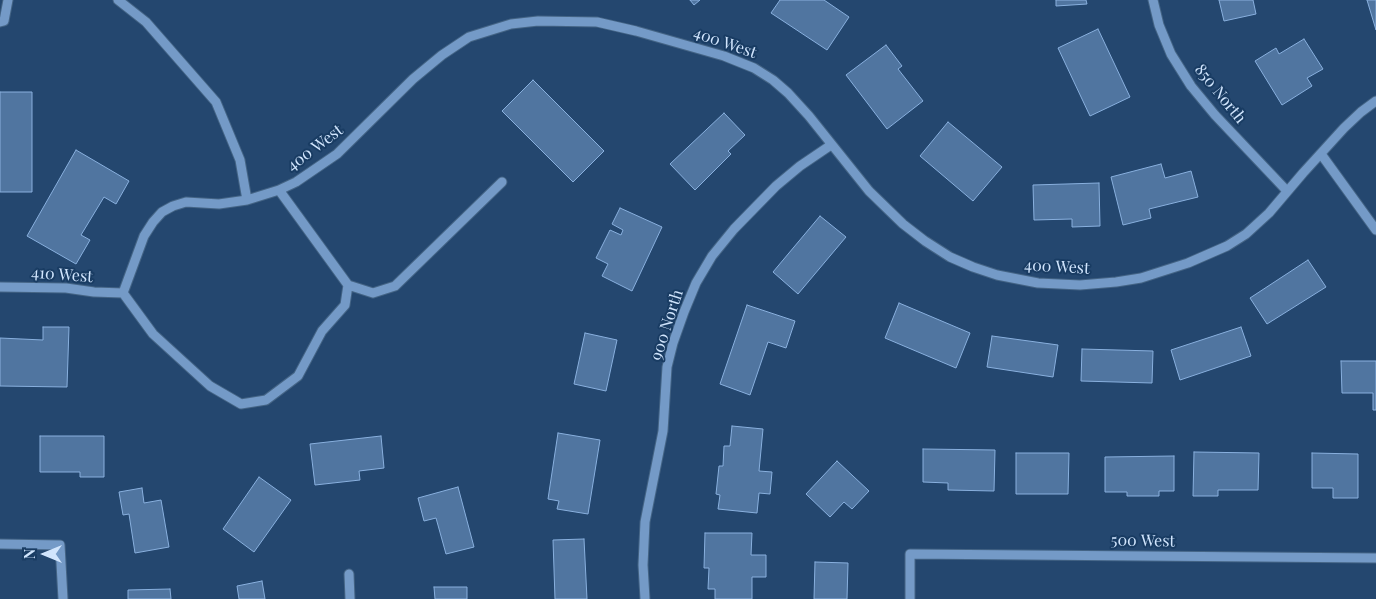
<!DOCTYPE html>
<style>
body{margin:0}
#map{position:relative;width:1376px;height:599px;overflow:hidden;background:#24476f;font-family:"Playfair Display",serif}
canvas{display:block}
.north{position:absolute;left:20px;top:529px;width:50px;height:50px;-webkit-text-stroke:4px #193c63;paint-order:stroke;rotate:270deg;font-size:14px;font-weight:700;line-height:20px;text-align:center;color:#d1e5fd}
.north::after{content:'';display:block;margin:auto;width:18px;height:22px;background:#d1e5fd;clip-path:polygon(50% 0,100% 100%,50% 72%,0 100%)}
</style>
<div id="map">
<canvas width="1376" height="599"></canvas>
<div class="north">N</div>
</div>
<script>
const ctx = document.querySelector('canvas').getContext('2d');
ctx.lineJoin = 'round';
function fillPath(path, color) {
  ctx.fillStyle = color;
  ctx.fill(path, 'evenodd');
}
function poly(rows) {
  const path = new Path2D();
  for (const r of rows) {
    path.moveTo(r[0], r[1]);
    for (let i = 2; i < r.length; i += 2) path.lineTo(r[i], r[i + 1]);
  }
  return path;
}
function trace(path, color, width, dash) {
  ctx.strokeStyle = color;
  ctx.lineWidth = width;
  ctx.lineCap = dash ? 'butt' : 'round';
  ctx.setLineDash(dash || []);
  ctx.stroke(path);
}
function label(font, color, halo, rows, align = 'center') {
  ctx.font = font + ' "Playfair Display",serif';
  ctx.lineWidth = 4;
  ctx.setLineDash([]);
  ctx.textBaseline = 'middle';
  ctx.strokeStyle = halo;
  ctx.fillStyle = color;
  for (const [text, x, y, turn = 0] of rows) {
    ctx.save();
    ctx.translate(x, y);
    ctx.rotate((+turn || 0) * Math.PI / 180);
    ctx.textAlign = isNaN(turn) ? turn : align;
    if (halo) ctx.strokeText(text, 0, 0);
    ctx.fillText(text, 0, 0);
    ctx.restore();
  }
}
const building = poly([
 [690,0,700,0,694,5,690,0],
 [780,0,824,0,849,17,827,50,771,13,780,0],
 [1056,0,1086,0,1087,4,1056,6,1056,0],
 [1219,0,1253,0,1256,14,1224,21,1219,0],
 [1367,0,1376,0,1376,30,1367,0],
 [1098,29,1130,97,1090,116,1058,48,1098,29],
 [1304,39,1323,69,1307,78,1312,86,1282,105,1255,61,1276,48,1279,54,1304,39],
 [886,45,902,66,898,69,923,101,887,129,846,75,886,45],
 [533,80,604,151,573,182,502,111,533,80],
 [0,92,32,92,32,192,0,192,0,92],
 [724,113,745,135,728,151,731,154,695,190,670,164,724,113],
 [948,122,1002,167,973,201,920,156,948,122],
 [76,150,129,181,116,204,104,197,81,235,90,240,76,264,27,236,76,150],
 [1161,164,1165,178,1191,171,1198,197,1149,209,1151,218,1123,225,1111,177,1161,164],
 [1099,183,1100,226,1072,227,1072,219,1034,220,1033,185,1099,183],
 [620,208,662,227,632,291,602,276,608,264,596,258,610,230,621,235,623,230,612,224,620,208],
 [820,216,846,237,798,294,773,272,820,216],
 [1308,260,1326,287,1267,324,1250,298,1308,260],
 [899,303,970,333,956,368,885,338,899,303],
 [747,305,795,321,786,348,768,342,750,395,720,384,747,305],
 [43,327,69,327,67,387,0,386,0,338,43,340,43,327],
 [1241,327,1251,356,1180,380,1171,350,1241,327],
 [585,333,617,340,606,391,574,384,585,333],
 [992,336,1058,345,1053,377,987,367,992,336],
 [1082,349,1153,351,1152,383,1081,381,1082,349],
 [1341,361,1376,361,1376,410,1373,410,1373,393,1342,393,1341,361],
 [732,426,763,429,759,471,772,472,770,494,759,493,757,513,718,509,720,495,716,494,719,466,723,466,724,446,730,446,732,426],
 [558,433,600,440,588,514,557,509,559,501,548,499,558,433],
 [40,436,104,436,104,477,80,477,80,472,40,472,40,436],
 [381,436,384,468,359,471,360,480,315,485,310,444,381,436],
 [923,449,995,450,994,491,948,490,948,483,923,482,923,449],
 [1194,452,1259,453,1258,490,1218,490,1218,496,1193,496,1194,452],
 [1016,453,1069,453,1068,494,1016,494,1016,453],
 [1312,453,1358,454,1358,498,1333,498,1333,488,1312,488,1312,453],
 [1174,456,1174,491,1159,491,1159,496,1127,496,1127,492,1105,492,1105,457,1174,456],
 [837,461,869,491,852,509,844,502,830,517,806,494,837,461],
 [259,477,291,500,254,552,223,529,259,477],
 [458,487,474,547,446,554,436,518,424,521,418,498,458,487],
 [142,488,144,503,161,500,169,547,135,553,129,514,123,515,119,492,142,488],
 [705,533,752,533,751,555,766,555,766,577,752,577,752,599,715,599,715,589,708,589,709,568,704,568,705,533],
 [584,539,587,599,555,599,553,540,584,539],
 [815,562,848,563,847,599,814,599,815,562],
 [262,581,265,599,239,599,237,586,262,581],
 [434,587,467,587,467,599,435,599,434,587],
 [170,589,171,599,128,599,128,590,170,589]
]);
fillPath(building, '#5075a0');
trace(building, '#89b0de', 1);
const minor = poly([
 [118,0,146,22,216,102,240,160,247,200],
 [1153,0,1159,25,1171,54,1191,86,1215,115,1287,191],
 [0,22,4,21,8,0],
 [1321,154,1376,230],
 [279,190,348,285],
 [0,287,66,288,94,292,123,293],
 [123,293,144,236,153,222,162,212,173,206,186,202,219,204,247,200,279,190,296,182,337,154,413,79,442,55,469,37,511,24,538,21,597,22,636,31,724,56,754,68,773,80,788,93,809,116,869,191,903,224,925,241,950,257,973,267,997,275,1038,283,1080,285,1116,282,1141,278,1188,263,1227,246,1246,234,1269,213,1303,173,1344,128,1361,112,1376,101],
 [123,293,153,334,210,386,241,404,266,400,298,376,322,331,345,305,348,285,373,293,395,286,502,182],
 [0,544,60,545,63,599],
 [349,574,350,599],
 [645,599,643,565,645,522,663,431,667,367,673,343,684,312,696,283,712,256,734,229,776,186,800,166,831,145],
 [910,599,910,554,1376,558]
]);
trace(minor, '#446485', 11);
trace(minor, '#749ac7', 9);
label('16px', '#d1e5fd', '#193c63', [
 ["400 West",725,43,19],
 ["850 North",1220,94,51],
 ["400 West",315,148,-37],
 ["400 West",1057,267,3],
 ["410 West",62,275,4],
 ["900 North",667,325,-72],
 ["500 West",1143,541,1]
]);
</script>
